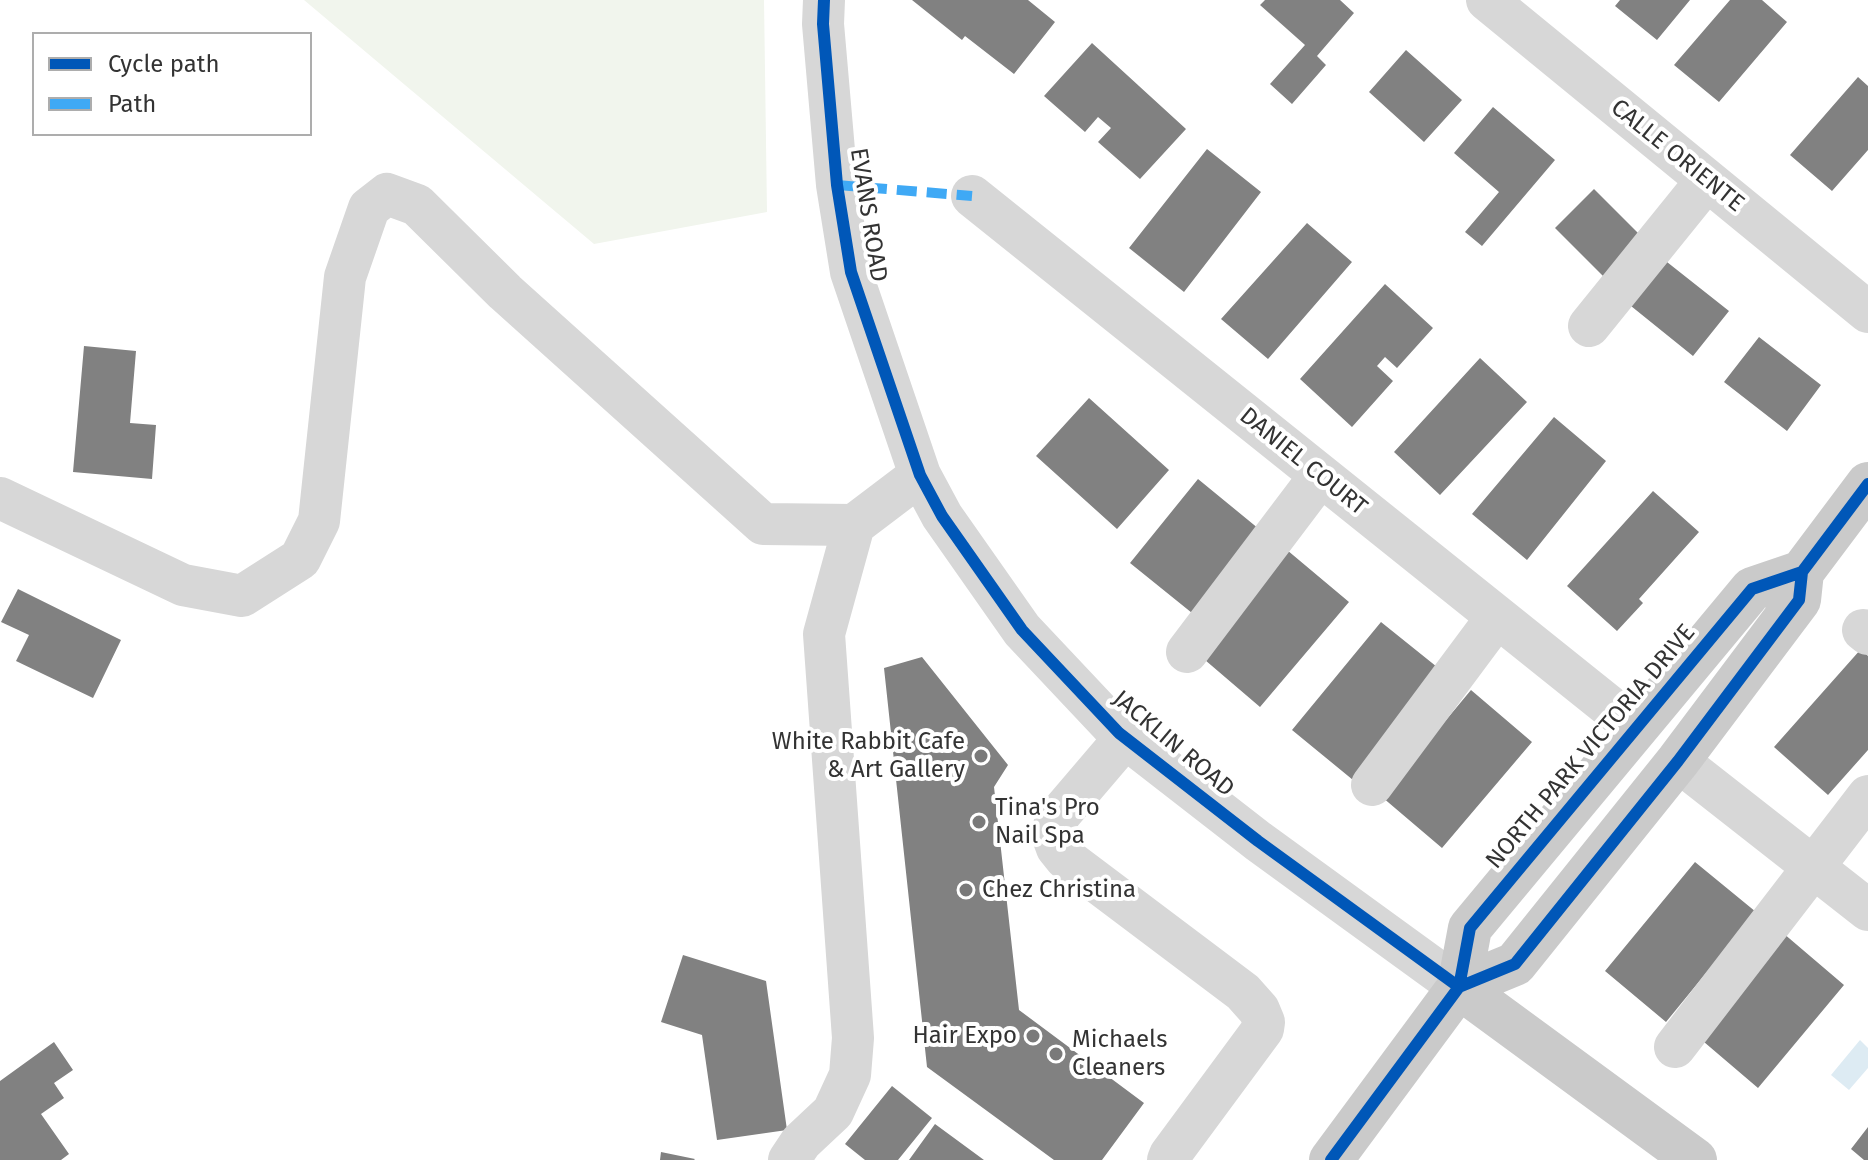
<!DOCTYPE html>
<style>
body{margin:0}
#map{position:relative;width:1868px;height:1160px;overflow:hidden;background:#fff;font-family:"Fira Sans",sans-serif}
canvas{display:block}
.legend{position:absolute;left:32px;top:32px;width:280px;height:104px;box-sizing:border-box;background:#fff;border:2px solid #adadad;margin:0;padding:10px 14px;list-style:none;font-size:24px;color:#333}
.legend li{display:flex;align-items:center;gap:16px;height:40px}
.legend b{width:40px;border:2px solid #adadad}
</style>
<div id="map">
<canvas width="1868" height="1160"></canvas>
<ul class="legend">
<li><b style="height:10px;background:#0057b8"></b>Cycle path</li>
<li><b style="height:10px;background:#3fa9f5"></b>Path</li>
</ul>
</div>
<script>
const ctx = document.querySelector('canvas').getContext('2d');
ctx.lineJoin = 'round';
function fillPath(path, color) {
  ctx.fillStyle = color;
  ctx.fill(path, 'evenodd');
}
function poly(rows) {
  const path = new Path2D();
  for (const r of rows) {
    path.moveTo(r[0], r[1]);
    for (let i = 2; i < r.length; i += 2) path.lineTo(r[i], r[i + 1]);
  }
  return path;
}
function trace(path, color, width, dash) {
  ctx.strokeStyle = color;
  ctx.lineWidth = width;
  ctx.lineCap = dash ? 'butt' : 'round';
  ctx.setLineDash(dash || []);
  ctx.stroke(path);
}
function label(font, color, halo, rows, align = 'center') {
  ctx.font = font + ' "Fira Sans",sans-serif';
  ctx.lineWidth = 8;
  ctx.setLineDash([]);
  ctx.textBaseline = 'middle';
  ctx.strokeStyle = halo;
  ctx.fillStyle = color;
  for (const [text, x, y, turn = 0] of rows) {
    ctx.save();
    ctx.translate(x, y);
    ctx.rotate((+turn || 0) * Math.PI / 180);
    ctx.textAlign = isNaN(turn) ? turn : align;
    if (halo) ctx.strokeText(text, 0, 0);
    ctx.fillText(text, 0, 0);
    ctx.restore();
  }
}
fillPath(poly([
 [304,0,764,0,767,212,594,244]
]), '#f1f5ed');
fillPath(poly([
 [1860,1040,1868,1048,1868,1068,1849,1090,1831,1075]
]), '#ddebf3');
fillPath(poly([
 [912,0,1028,0,1055,22,1014,74,965,36,962,40],
 [1265,0,1340,0,1354,13,1317,56,1326,65,1292,104,1270,84,1305,45,1260,5],
 [1620,0,1690,0,1657,40,1615,6],
 [1730,0,1762,0,1787,22,1719,102,1674,65],
 [1092,43,1186,129,1140,179,1098,142,1111,128,1098,117,1085,132,1044,96],
 [1406,50,1462,100,1424,142,1369,92],
 [1858,77,1868,86,1868,150,1832,191,1790,155],
 [1493,107,1555,160,1482,246,1465,232,1499,192,1454,153],
 [1207,149,1261,192,1184,292,1129,248],
 [1594,189,1649,244,1610,283,1555,228],
 [1307,223,1352,262,1268,359,1221,319],
 [1667,262,1729,311,1693,356,1631,306],
 [1385,284,1433,328,1397,368,1385,357,1377,366,1393,381,1352,427,1300,379],
 [1759,337,1821,385,1787,431,1724,382],
 [84,346,136,351,130,423,156,425,152,479,73,472],
 [1480,358,1527,402,1440,495,1394,452],
 [1089,398,1169,470,1117,529,1036,456],
 [1554,417,1606,461,1527,560,1472,514],
 [1198,479,1259,529,1192,613,1130,563],
 [1653,491,1699,532,1639,599,1643,603,1617,631,1567,586],
 [1287,550,1349,602,1260,707,1198,654],
 [18,589,121,640,93,698,16,661,29,635,1,622],
 [1381,622,1442,671,1353,780,1292,730],
 [1861,649,1868,656,1868,750,1828,795,1774,747],
 [922,657,1008,765,994,787,1019,1010,1144,1103,1102,1160,1054,1160,927,1067,884,668],
 [1471,690,1532,742,1442,848,1382,797],
 [1695,862,1756,912,1666,1022,1605,971],
 [1783,933,1844,985,1758,1088,1697,1036],
 [683,955,766,981,787,1130,717,1140,702,1035,661,1022],
 [54,1042,73,1070,54,1083,64,1098,41,1114,69,1154,61,1160,0,1160,0,1081],
 [892,1086,932,1118,898,1160,865,1160,845,1144],
 [935,1124,984,1160,909,1160],
 [1868,1127,1868,1160,1864,1160,1851,1149],
 [661,1152,695,1159,694,1160,660,1160]
]), '#818181');
trace(poly([
 [824,0,823,24,837,185,851,272,920,475,942,516,1022,630,1119,733,1258,841,1459,987],
 [1487,0,1868,312],
 [972,196,1635,727],
 [1589,326,1707,180],
 [0,498,183,585,242,596,300,559,319,521,345,277,369,208,387,194,417,205,505,292,763,524,854,525],
 [854,525,920,475],
 [1863,630,1868,634],
 [1187,652,1320,476],
 [1125,738,1061,813,1054,826,1053,837,1057,848,1065,858,1243,992,1259,1010,1264,1022,1263,1029,1170,1155,1168,1160],
 [1678,761,1868,910],
 [1372,785,1497,617],
 [1675,1047,1868,796],
 [789,1160,801,1142,833,1112,850,1075,853,1038,824,634,854,525]
]), '#d7d7d7', 42);
trace(poly([
 [1459,987,1515,964,1678,761,1799,600,1802,572,1868,484],
 [1459,987,1695,1160],
 [1331,1160,1459,987,1470,928,1752,589,1802,572]
]), '#cacaca', 44);
trace(poly([
 [837,185,972,196]
]), '#3fa9f5', 10, [20, 10]);
trace(poly([
 [824,0,823,24,837,185,851,272,920,475,942,516,1022,630,1119,733,1258,841,1459,987],
 [1459,987,1515,964,1678,761,1799,600,1802,572,1868,484],
 [1331,1160,1459,987,1470,928,1752,589,1802,572]
]), '#0057b8', 12);
for (const [x, y, r, color] of [
 [981,756,8,"#7a7a7a"],
 [979,822,8,"#7a7a7a"],
 [966,890,8,"#7a7a7a"],
 [1033,1036,8,"#7a7a7a"],
 [1056,1054,8,"#7a7a7a"]
]) {
  const dot = new Path2D();
  dot.arc(x, y, r, 0, 2 * Math.PI);
  ctx.fillStyle = color;
  ctx.fill(dot);
  trace(dot, '#fff', 3);
}
label('24px', '#333', '#fff', [
 ["CALLE ORIENTE",1677,156,39],
 ["EVANS ROAD",868,215,81],
 ["DANIEL COURT",1303,462,39],
 ["JACKLIN ROAD",1173,744,40],
 ["NORTH PARK VICTORIA DRIVE",1591,747,-50]
]);
label('24px', '#333', '#fff', [
 ["White Rabbit Cafe",965,742,"right"],
 ["& Art Gallery",965,770,"right"],
 ["Tina's Pro",995,808],
 ["Nail Spa",995,836],
 ["Chez Christina",982,890],
 ["Hair Expo",1017,1036,"right"],
 ["Michaels",1072,1040],
 ["Cleaners",1072,1068]
], 'left');
</script>
